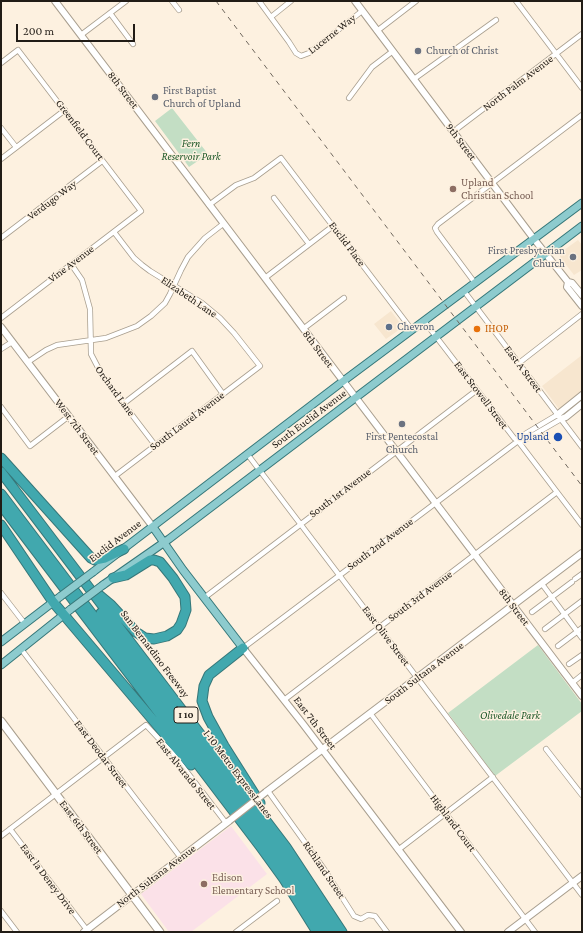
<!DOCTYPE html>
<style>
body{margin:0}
#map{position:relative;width:583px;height:933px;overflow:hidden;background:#fdf1e0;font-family:"Crimson Pro",serif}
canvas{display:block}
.frame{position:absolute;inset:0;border:2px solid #211c16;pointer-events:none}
.scale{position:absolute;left:16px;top:24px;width:119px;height:18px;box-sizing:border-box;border:2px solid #211c16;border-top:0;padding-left:5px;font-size:12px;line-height:14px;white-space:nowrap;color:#211c16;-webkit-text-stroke:3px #fdf1e0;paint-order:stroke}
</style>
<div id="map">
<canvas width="583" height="933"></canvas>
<div class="frame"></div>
<div class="scale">200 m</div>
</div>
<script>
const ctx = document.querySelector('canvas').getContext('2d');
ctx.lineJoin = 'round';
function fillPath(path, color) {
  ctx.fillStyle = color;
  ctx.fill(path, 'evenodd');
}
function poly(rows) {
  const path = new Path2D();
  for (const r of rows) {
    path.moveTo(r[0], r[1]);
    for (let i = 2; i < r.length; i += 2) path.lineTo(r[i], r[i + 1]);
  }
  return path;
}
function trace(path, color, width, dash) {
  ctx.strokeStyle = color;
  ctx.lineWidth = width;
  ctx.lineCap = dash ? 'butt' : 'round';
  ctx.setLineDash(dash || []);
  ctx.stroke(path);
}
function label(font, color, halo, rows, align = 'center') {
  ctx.font = font + ' "Crimson Pro",serif';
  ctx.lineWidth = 3;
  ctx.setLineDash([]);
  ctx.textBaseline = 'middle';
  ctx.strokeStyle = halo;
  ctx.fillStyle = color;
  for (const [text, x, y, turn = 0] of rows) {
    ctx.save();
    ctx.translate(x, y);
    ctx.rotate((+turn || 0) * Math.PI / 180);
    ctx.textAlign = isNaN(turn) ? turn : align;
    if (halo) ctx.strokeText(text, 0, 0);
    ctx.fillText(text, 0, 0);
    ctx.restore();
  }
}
fillPath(poly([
 [578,240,582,245,582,270,574,275,560,257,560,253],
 [391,311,403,327,386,339,374,324],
 [582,355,582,392,559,409,542,386]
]), '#f7e6cf');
fillPath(poly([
 [231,826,267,874,191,932,169,932,141,894]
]), '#fbe1e8');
fillPath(poly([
 [172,108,208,154,189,167,155,121],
 [538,645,582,704,582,711,495,776,448,713]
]), '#c3dec4');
const minor = poly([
 [172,1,179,10],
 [259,1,289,42,296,53,301,56,309,53,362,11],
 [516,1,582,88],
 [110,13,133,44],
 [271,17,291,1],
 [377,31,416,1],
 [81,35,126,1],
 [1,63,18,50,141,211,1,318],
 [414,79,496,20],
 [349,98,372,67,393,51],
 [1,128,16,147],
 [454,133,458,128,582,34],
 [1,159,65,110],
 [274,198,309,244],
 [209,205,236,185,254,178,281,158,412,330],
 [114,232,134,258,142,265,150,271,202,303,220,318,234,333,260,366,115,476],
 [1,238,102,161],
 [71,264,82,280,90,309,91,354,103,377,155,445],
 [265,278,333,226],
 [475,283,437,232,435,228,438,224,582,115],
 [464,291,582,447],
 [424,321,514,438,518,441,582,525],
 [303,329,344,298],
 [1,349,12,342],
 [28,362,46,350,57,345,106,338,137,326,151,316,165,303,170,294,181,270,188,257,205,238,223,224],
 [519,363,582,314],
 [123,404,192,351,223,394],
 [1,407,30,446,69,416],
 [518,441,523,441,561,419],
 [248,455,582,895],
 [575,579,582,574],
 [542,584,582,638],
 [1,593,25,624],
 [204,598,477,390],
 [532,612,572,582],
 [545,629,582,601],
 [558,646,582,628],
 [243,648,518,441,520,437,557,415],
 [21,649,181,858],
 [569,664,582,655],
 [572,683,582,675],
 [284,700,557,492],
 [370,713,535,932],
 [546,749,582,795],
 [268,791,324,869,354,916,361,919,368,915,375,916,387,932],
 [10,829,87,930],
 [1,836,146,725,174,755,226,823],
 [398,850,493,777],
 [1,911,17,932],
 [236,932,277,901]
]);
const tertiary = poly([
 [55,1,582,696],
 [355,1,534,239,568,282,572,283,582,295],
 [568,282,567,287,582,306],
 [1,327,153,527],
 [557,415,582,395],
 [561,419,566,417,582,404],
 [243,648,303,724,461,932],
 [266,792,582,553],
 [84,932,229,821],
 [508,932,582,876]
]);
const secondary = poly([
 [1,721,160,932]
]);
const primary = poly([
 [153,527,183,570,243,648],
 [93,572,338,385,582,203],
 [103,585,169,539,582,226],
 [1,642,61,596],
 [1,665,71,609]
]);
const motorway = poly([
 [1,458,91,558,95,560,105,558,124,549],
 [1,472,286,847,342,932],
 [1,494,269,848,300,891,325,932],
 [1,505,260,846,284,879,317,932],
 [1,525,53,602,191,765],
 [99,595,111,605,136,632,145,638,154,639,167,636,177,630,181,624,186,610,185,597,173,578,160,562,154,560,150,560,126,575,113,578],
 [101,613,280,850,307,890,334,932],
 [243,648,209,675,204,686,202,701,208,717,224,746,260,803]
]);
trace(minor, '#a89e8e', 6);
trace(tertiary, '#a89e8e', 8);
trace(secondary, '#a89e8e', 9);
trace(primary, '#367779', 9);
trace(motorway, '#367779', 11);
trace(minor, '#fff', 4.5);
trace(tertiary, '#fff', 6);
trace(secondary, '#fff', 7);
trace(primary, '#8dcbce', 7);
trace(motorway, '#41a8ae', 9);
trace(poly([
 [216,1,582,486]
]), '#6f675d', 1, [5, 5]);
const tertiaryBridge = poly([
 [229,821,266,792]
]);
const primaryBridge = poly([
 [61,596,93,572],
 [71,609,103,585]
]);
trace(tertiaryBridge, '#a89e8e', 8, []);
trace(primaryBridge, '#367779', 9, []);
trace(tertiaryBridge, '#fff', 6);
trace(primaryBridge, '#8dcbce', 7);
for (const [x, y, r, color] of [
 [418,51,4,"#6b7280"],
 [155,97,4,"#6b7280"],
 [453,189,4,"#8d6e63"],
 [573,257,4,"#6b7280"],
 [389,327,4,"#5c6f8a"],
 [477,329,4,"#e8710a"],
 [402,424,4,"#6b7280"],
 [558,437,5,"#1a4fb4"],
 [204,884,4,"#8d6e63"]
]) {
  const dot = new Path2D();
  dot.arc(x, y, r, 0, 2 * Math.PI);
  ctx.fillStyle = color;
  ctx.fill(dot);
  trace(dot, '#fdf1e0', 1.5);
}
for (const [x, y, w] of [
 [186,715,24]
]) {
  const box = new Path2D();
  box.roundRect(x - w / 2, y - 8, w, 16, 3);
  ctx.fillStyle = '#fdf1e0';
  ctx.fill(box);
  trace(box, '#211c16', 1);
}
label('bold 10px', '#211c16', null, [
 ["I 10",186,715]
]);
label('11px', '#211c16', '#fdf1e0', [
 ["Lucerne Way",332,34,-38],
 ["North Palm Avenue",518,83,-37],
 ["8th Street",123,90,53],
 ["Greenfield Court",80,130,53],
 ["9th Street",461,142,53],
 ["Verdugo Way",52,200,-37],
 ["Euclid Place",347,244,53],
 ["Vine Avenue",71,264,-37],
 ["Elizabeth Lane",189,297,34],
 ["8th Street",318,349,53],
 ["East A Street",523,369,53],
 ["Orchard Lane",115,391,54],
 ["East Stowell Street",481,395,53],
 ["South Euclid Avenue",309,419,-37],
 ["South Laurel Avenue",187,421,-37],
 ["West 7th Street",77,427,53],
 ["South 1st Avenue",340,493,-37],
 ["Euclid Avenue",115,541,-37],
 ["South 2nd Avenue",380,544,-37],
 ["South 3rd Avenue",420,596,-37],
 ["8th Street",514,607,53],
 ["East Olive Street",386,636,53],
 ["San Bernardino Freeway",155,654,53],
 ["South Sultana Avenue",424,673,-37],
 ["East 7th Street",315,723,53],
 ["East Deodar Street",101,754,53],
 ["East Alvarado Street",186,774,51],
 ["I-10 Metro ExpressLanes",238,774,53],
 ["Highland Court",453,823,53],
 ["East 6th Street",81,827,53],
 ["Richland Street",324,870,56],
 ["North Sultana Avenue",156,876,-37],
 ["East la Deney Drive",48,879,53]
]);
label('11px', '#5b616d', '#fdf1e0', [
 ["Church of Christ",426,51],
 ["First Baptist",163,91],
 ["Church of Upland",163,104],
 ["First Presbyterian",565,251,"right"],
 ["Church",565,264,"right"],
 ["First Pentecostal",402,437,"center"],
 ["Church",402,450,"center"]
], 'left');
label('italic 11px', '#1d5828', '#fdf1e0', [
 ["Fern",191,144],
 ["Reservoir Park",191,157],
 ["Olivedale Park",510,716]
]);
label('11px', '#785e54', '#fdf1e0', [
 ["Upland",461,183],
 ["Christian School",461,196],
 ["Edison",212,878],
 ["Elementary School",212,891]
], 'left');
label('11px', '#4e5e75', '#fdf1e0', [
 ["Chevron",397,327]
], 'left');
label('11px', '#c56008', '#fdf1e0', [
 ["IHOP",485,329]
], 'left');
label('11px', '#164399', '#fdf1e0', [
 ["Upland",549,437]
], 'right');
</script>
